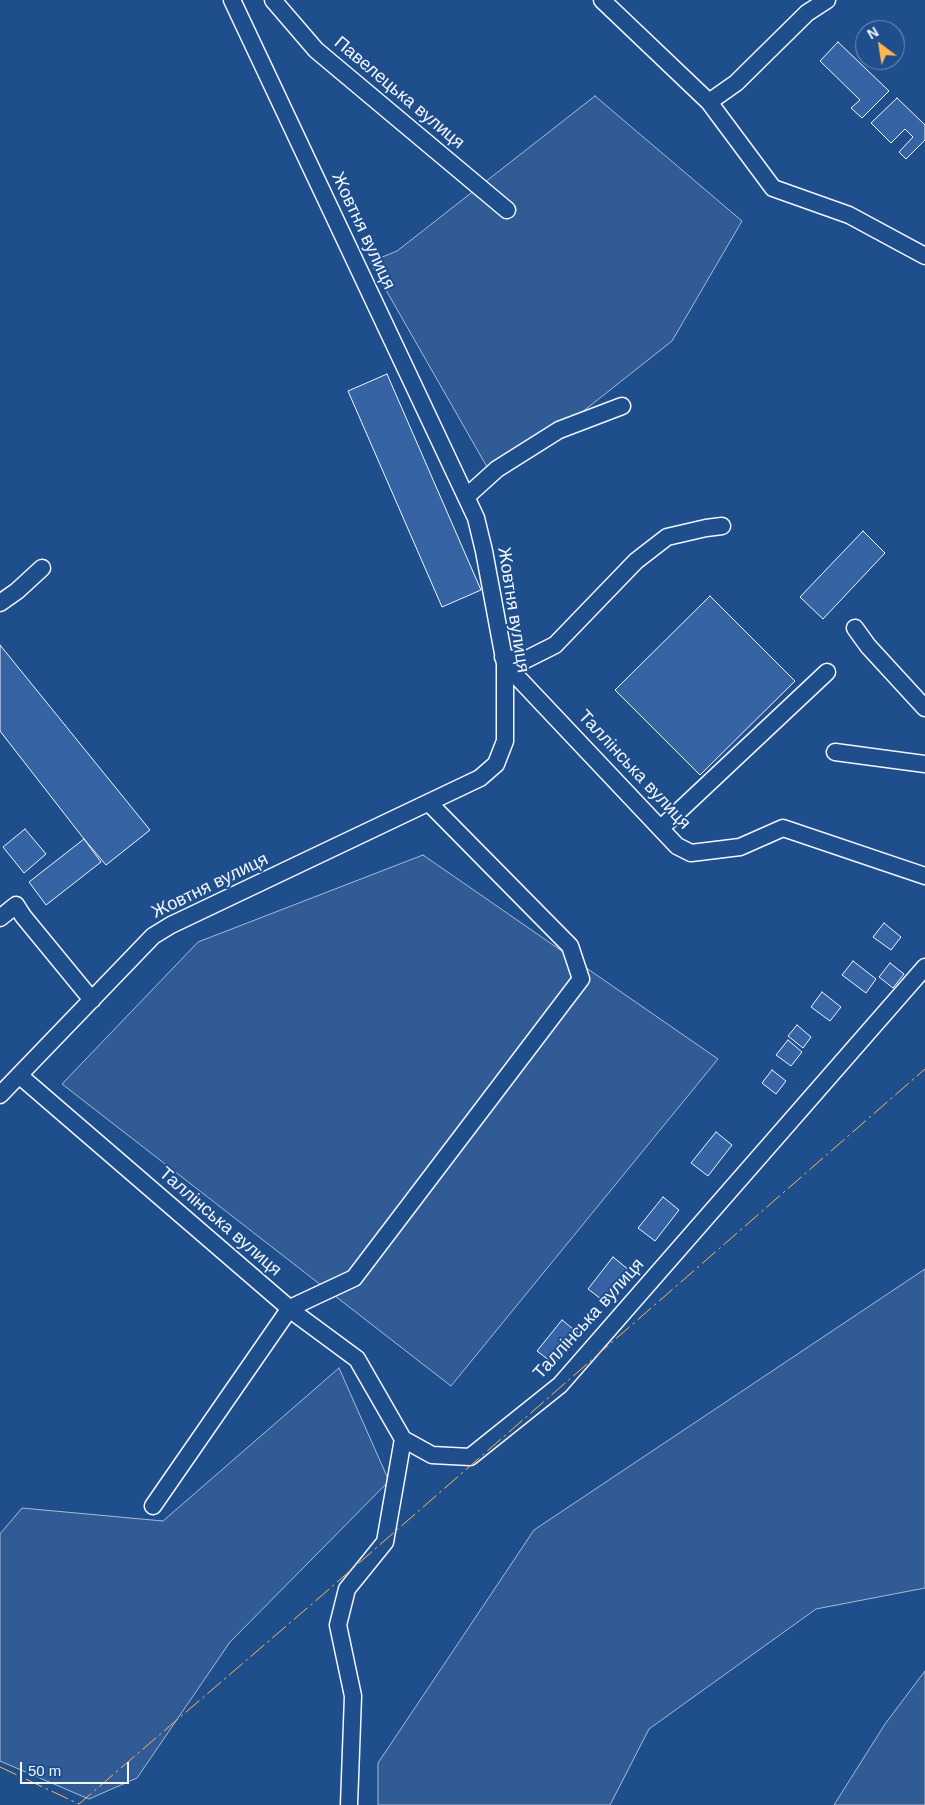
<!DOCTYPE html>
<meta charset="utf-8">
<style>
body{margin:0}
#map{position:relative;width:925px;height:1805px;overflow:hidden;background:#1f4e8c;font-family:Helvetica,sans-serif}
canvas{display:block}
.north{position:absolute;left:855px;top:20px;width:50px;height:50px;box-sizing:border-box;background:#1f4e8c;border:1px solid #7391ba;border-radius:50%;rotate:329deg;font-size:14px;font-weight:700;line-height:20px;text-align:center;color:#f2f6ff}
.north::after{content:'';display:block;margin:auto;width:18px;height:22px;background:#ffb74d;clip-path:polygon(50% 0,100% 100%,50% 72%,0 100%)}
.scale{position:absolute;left:20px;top:1762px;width:109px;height:22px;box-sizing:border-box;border:2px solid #f2f6ff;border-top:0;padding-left:6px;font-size:15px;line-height:18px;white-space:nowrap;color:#f2f6ff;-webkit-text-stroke:4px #1f4e8c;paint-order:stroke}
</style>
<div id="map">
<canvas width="925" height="1805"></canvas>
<div class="north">N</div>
<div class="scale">50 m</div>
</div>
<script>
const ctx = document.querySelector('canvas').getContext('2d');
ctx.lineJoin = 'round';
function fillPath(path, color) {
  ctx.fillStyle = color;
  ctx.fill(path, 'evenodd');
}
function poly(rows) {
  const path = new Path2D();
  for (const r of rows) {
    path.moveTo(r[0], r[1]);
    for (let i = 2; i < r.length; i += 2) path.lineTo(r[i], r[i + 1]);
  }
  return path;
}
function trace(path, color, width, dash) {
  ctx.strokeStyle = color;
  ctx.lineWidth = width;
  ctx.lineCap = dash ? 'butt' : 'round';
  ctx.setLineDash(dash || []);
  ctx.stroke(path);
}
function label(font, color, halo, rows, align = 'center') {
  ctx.font = font + ' Helvetica,sans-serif';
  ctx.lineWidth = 4;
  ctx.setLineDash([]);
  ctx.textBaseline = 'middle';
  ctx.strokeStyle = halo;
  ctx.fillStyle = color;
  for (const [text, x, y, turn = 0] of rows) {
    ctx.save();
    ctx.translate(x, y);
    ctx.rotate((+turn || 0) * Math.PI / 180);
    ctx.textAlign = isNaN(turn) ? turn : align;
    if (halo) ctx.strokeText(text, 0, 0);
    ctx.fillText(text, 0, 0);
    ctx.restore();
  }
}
const green = poly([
 [595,96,742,221,672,341,495,481,370,262,397,251,595,96],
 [423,855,718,1059,451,1386,62,1084,198,942,423,855],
 [925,1269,925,1588,816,1609,649,1729,610,1805,378,1805,378,1763,534,1530,925,1269],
 [339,1368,389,1481,230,1642,137,1778,89,1799,0,1761,0,1534,22,1508,163,1521,339,1368],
 [925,1671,925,1805,834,1805,885,1724,925,1671]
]);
fillPath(green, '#305b95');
trace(green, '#a8bbd7', 1);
const building = poly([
 [838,42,889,91,862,118,851,108,860,100,820,61,838,42],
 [897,98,925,125,925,140,906,159,899,152,913,137,905,129,891,143,871,123,897,98],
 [387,374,481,590,442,607,348,391,387,374],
 [863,531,885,553,823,619,800,597,863,531],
 [710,596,795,681,700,775,615,690,710,596],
 [0,645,150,830,106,865,84,839,0,731,0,645],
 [25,829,46,854,24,873,3,847,25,829],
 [84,839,101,862,46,905,29,882,84,839],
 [884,923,901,937,891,950,873,937,884,923],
 [853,961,876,979,866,993,842,975,853,961],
 [890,963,904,974,893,988,879,977,890,963],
 [822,992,841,1007,830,1021,811,1007,822,992],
 [797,1025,811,1037,803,1048,788,1036,797,1025],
 [788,1040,802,1052,791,1066,776,1055,788,1040],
 [772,1070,786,1081,776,1094,762,1083,772,1070],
 [716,1132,732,1145,708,1176,691,1163,716,1132],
 [663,1197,679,1210,655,1241,638,1228,663,1197],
 [613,1257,629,1270,605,1302,588,1289,613,1257],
 [562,1320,578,1333,554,1364,537,1351,562,1320]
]);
fillPath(building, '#3563a3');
trace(building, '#f2f6ff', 1);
const minor = poly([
 [273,0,316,50,507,210],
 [602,0,709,102,773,188,849,215,925,256],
 [709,102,736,83,807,13,827,0],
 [466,497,497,469,559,430,622,406],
 [0,603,17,591,42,568],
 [855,628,868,646,925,708],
 [503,657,523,661,555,645,636,561,667,537,706,528,722,526],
 [505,664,677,846,691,853,740,847,783,828,925,876],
 [835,752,925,764],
 [661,828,827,672],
 [0,918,16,905,23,916,92,1000],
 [20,1076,296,1314,357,1359,403,1439,432,1455,470,1457,560,1385,925,967],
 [0,1095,153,936,171,925,480,778,496,764,505,741,505,664,484,551,476,518,232,0],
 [153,1506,290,1308,354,1278,581,979,570,946,429,803],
 [349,1805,353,1696,338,1625,347,1589,385,1542,403,1439]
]);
trace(minor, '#f2f6ff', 19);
trace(minor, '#1f4e8c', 16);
trace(poly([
 [0,1767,79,1804,320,1597,925,1069]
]), '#ffb74d', 1, [18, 4, 2.5, 4]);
label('18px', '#f2f6ff', '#1f4e8c', [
 ["Павелецька вулиця",399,93,40],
 ["Жовтня вулиця",363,231,65],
 ["Жовтня вулиця",513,610,81],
 ["Таллінська вулиця",634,770,47],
 ["Жовтня вулиця",210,886,-26],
 ["Таллінська вулиця",220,1222,41],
 ["Таллінська вулиця",589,1319,-48]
]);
</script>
